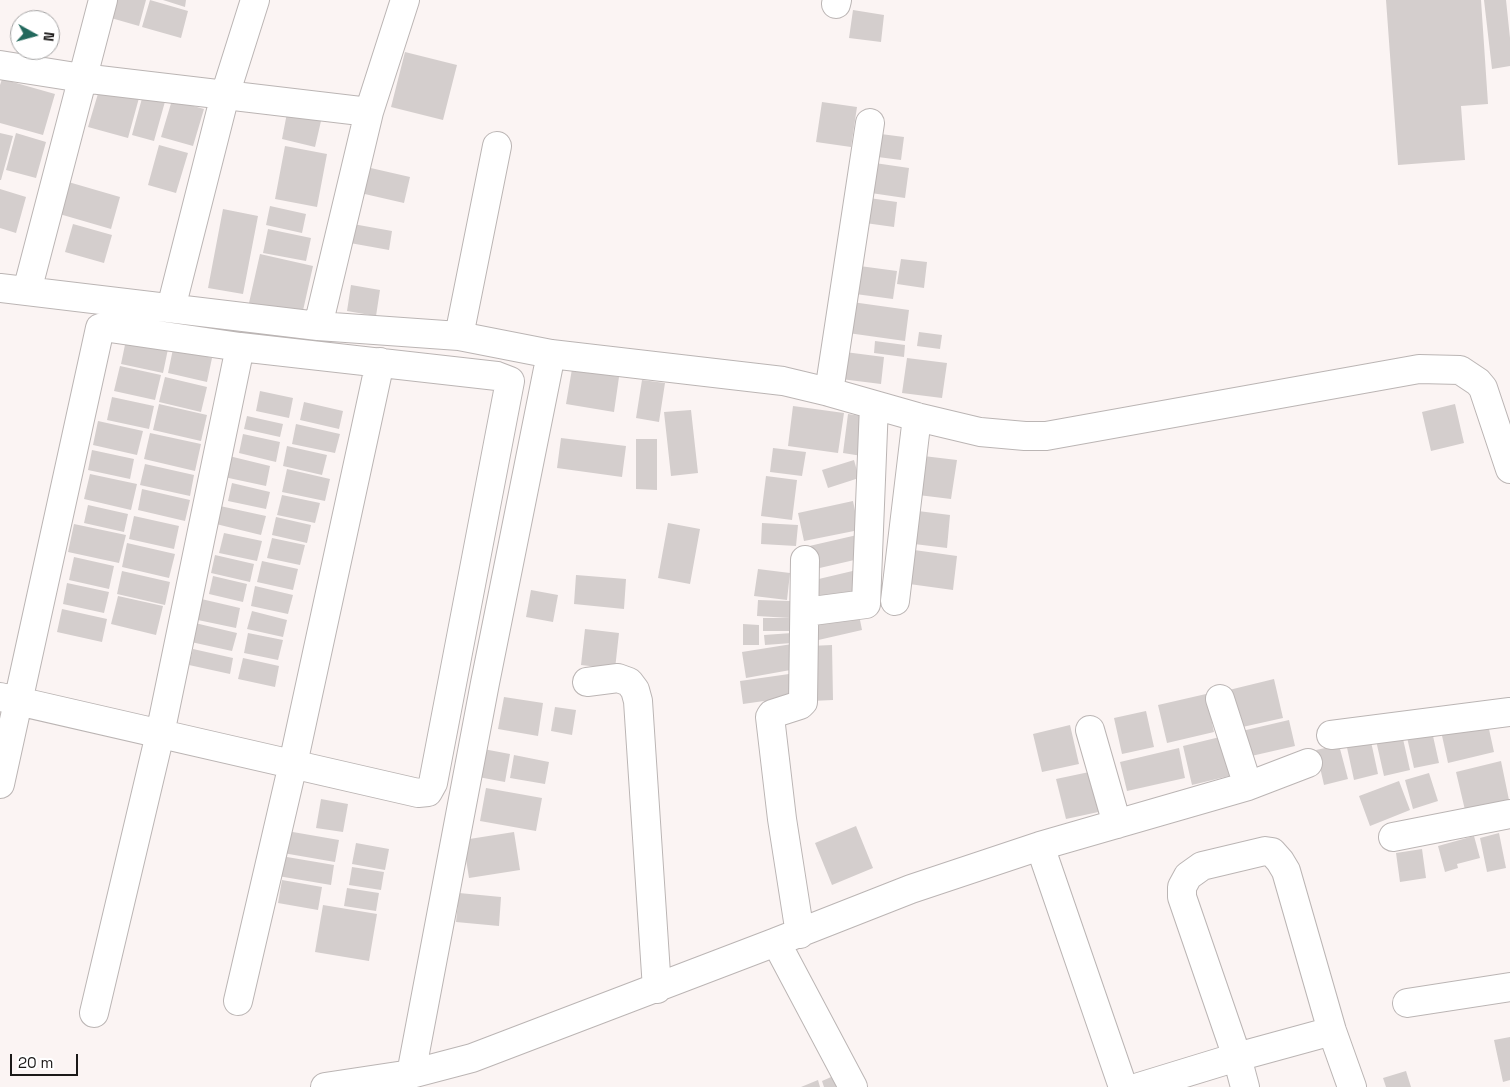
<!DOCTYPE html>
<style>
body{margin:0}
#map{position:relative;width:1510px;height:1087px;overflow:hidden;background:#fbf4f3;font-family:"Space Grotesk",sans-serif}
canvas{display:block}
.north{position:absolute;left:10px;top:10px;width:50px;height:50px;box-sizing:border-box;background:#fff;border:1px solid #a4a3a3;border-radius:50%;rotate:97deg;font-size:14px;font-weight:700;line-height:20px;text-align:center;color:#1b1918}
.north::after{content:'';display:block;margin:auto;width:18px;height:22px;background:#22695d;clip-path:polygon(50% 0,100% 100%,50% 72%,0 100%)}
.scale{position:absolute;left:10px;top:1054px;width:68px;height:22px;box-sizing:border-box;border:2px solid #1b1918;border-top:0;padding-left:6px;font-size:15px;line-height:18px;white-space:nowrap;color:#1b1918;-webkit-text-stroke:4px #fff;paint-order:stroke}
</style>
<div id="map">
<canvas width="1510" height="1087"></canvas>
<div class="north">N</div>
<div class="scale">20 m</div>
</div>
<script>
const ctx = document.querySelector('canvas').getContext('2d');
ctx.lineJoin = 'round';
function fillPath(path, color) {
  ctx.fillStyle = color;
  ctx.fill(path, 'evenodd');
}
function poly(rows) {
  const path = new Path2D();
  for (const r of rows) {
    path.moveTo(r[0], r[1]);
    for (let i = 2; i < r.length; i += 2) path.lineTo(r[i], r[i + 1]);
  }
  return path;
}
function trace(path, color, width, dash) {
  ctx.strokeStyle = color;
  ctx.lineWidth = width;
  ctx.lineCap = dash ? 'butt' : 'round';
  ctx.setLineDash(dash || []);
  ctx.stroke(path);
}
fillPath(poly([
 [108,0,146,0,139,26,104,16],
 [150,0,188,11,181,38,142,27],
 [163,0,186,0,185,7],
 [1386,0,1481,0,1488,104,1461,106,1465,160,1398,165],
 [1484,0,1506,0,1510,38,1510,66,1492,69],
 [853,10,884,15,881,42,849,38],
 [405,52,457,65,443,120,391,107],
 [2,79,55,94,43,135,0,123,0,85],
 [100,87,139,98,128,138,88,127],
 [144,91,166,98,154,141,132,135],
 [172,100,204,109,193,146,161,137],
 [822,102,857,107,851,147,816,142],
 [287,113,321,121,315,147,282,139],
 [0,133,13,136,1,180,0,180],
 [16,133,46,142,36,178,6,170],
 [873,133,904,137,901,160,870,156],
 [159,145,188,153,176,193,148,185],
 [285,146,327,154,317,207,275,199],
 [868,162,909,168,905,198,864,192],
 [362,166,410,177,404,203,356,192],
 [65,181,120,197,111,229,56,213],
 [0,189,26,197,16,233,0,228],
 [862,197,897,202,894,227,858,222],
 [270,206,306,214,302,233,266,225],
 [223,209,258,216,243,294,208,288],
 [73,224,112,235,104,263,65,252],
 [353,224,392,231,389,250,350,243],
 [268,229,311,238,306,261,263,253],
 [260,254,313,266,302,315,249,303],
 [901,259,927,262,924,288,897,284],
 [852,265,897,271,893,299,848,293],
 [351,285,380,290,376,316,347,311],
 [852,302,909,310,905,341,848,333],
 [919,332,942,335,940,349,917,346],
 [126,340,168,349,163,373,121,364],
 [875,341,905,345,904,357,874,353],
 [173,349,212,358,207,382,168,373],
 [845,352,884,357,881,384,841,379],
 [907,358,947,363,942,398,902,393],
 [120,366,161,375,155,400,114,391],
 [572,369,619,377,614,412,566,404],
 [165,377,207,387,201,412,159,402],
 [642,380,665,383,659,422,636,418],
 [260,391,293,398,289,418,256,411],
 [112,397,154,406,149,429,107,420],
 [304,402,343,411,339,429,300,420],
 [159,404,207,415,201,441,153,430],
 [1455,404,1464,443,1431,451,1422,412],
 [793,406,844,413,838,453,788,446],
 [691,410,698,473,671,476,664,412],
 [848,414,867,417,862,456,843,453],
 [247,416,283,424,280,437,244,429],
 [98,421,143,431,137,455,93,445],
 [296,424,340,434,335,453,292,444],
 [150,433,201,444,195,471,144,459],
 [243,434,280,442,276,462,239,453],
 [561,438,626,446,622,477,557,468],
 [636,439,657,439,657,490,636,489],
 [287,446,327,455,322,475,283,466],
 [773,448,806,452,802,476,770,472],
 [92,450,134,459,130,479,88,470],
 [915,455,957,460,951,499,910,494],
 [229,456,270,466,266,486,224,477],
 [854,460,859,478,828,488,822,470],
 [145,464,194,475,190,496,140,485],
 [287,469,330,479,325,501,282,492],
 [90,474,137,484,131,510,84,499],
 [766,476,797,480,792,520,761,516],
 [232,483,270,492,266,509,228,501],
 [142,489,190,500,185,521,138,510],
 [282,495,320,503,315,523,277,515],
 [853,501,859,530,804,541,798,513],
 [88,505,128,514,124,532,84,523],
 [220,506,266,516,261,535,216,524],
 [910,510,950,515,947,548,906,543],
 [134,516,179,526,174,549,129,539],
 [276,517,311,525,307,543,272,535],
 [668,523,700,529,690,584,658,578],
 [762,523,798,525,796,546,761,544],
 [74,524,126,535,119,563,68,552],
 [224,533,262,541,257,561,219,553],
 [857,535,863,558,811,570,805,547],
 [272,538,305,545,300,565,267,558],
 [127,543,175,554,169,578,122,567],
 [907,549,957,556,953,590,902,583],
 [215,555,254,564,250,582,211,573],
 [74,557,114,566,109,589,69,580],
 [262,561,298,569,293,590,257,582],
 [758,569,790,573,787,600,754,596],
 [861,569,866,592,812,605,806,582],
 [122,571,170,582,165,605,117,594],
 [576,575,626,579,624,609,574,604],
 [213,576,247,584,243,602,209,594],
 [67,583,109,592,104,613,63,604],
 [255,586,293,595,288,614,251,606],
 [531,590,558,595,553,622,526,617],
 [118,596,163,606,156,635,111,624],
 [197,598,240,608,236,628,193,619],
 [758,600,790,601,790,618,757,616],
 [62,609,107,619,102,642,57,632],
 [858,610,862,630,814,641,809,621],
 [252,611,287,620,283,637,247,629],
 [763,618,794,618,794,631,763,631],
 [195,623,237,633,232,651,191,642],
 [743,624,759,625,759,645,743,645],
 [585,629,619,633,615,669,581,665],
 [248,633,283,640,278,660,244,653],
 [792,633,792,643,765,645,764,635],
 [792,644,796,669,746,678,742,652],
 [832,645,833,700,811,701,810,646],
 [193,649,233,658,230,674,189,665],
 [243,658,279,666,275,687,238,679],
 [789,674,792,697,743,704,740,681],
 [1274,679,1283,718,1238,728,1229,690],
 [1206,694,1214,732,1167,743,1158,705],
 [504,697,543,703,538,736,498,729],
 [555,707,576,710,572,735,551,731],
 [1146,711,1154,747,1122,754,1114,718],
 [1289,720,1295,746,1247,757,1242,731],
 [1487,720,1494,752,1448,763,1441,731],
 [1070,725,1079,764,1042,772,1033,734],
 [1431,727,1439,763,1414,768,1406,733],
 [1401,730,1410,770,1384,776,1375,736],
 [1224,736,1233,775,1192,785,1183,746],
 [1370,737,1378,774,1354,780,1346,743],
 [1339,745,1348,779,1324,785,1316,750],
 [478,748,510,754,505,782,473,776],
 [1179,748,1185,778,1127,791,1120,762],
 [514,755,549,762,545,784,510,778],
 [1501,761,1509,800,1465,810,1456,772],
 [1094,771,1103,811,1066,819,1056,779],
 [1429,773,1438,801,1413,809,1405,780],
 [1399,781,1410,810,1370,826,1359,796],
 [486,788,542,798,536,831,480,821],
 [321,799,348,804,343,832,316,828],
 [856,826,873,868,832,885,815,843],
 [287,831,339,840,335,862,283,853],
 [514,832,520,870,469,878,463,840],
 [1499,833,1506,868,1487,872,1480,838],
 [1474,836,1480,858,1457,864,1458,868,1445,872,1438,846],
 [356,843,389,849,385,870,352,864],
 [1422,849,1426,878,1400,882,1396,853],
 [281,856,334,865,331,885,278,876],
 [352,867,384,872,381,890,349,885],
 [282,880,322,887,318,910,278,903],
 [347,888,379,893,376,911,344,906],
 [459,893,501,897,499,926,456,922],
 [323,905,377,914,369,961,315,952],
 [1510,1037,1510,1080,1503,1082,1494,1040],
 [1406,1071,1411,1087,1386,1087,1383,1078],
 [838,1074,843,1087,824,1087,822,1081],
 [818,1080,820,1087,801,1087]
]), '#d4cecd');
const minor = poly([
 [836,4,837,0],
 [0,65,82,78,369,112],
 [0,288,318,326,459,336,551,354,783,381,829,392,917,417,980,432,1025,436,1046,436,1419,369,1460,370,1478,382,1483,388,1510,469],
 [27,291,103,0],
 [171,308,225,95,255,0],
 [318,326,369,112,405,0],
 [459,336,497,146],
 [829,392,870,123],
 [895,601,917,417],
 [805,612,866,604,874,405],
 [587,682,618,678,629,682,635,690,638,701,657,989],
 [0,697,418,793,428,792,433,783,510,381,497,376,240,347],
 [1220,699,1248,786],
 [1090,730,1117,824],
 [1331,735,1510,712],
 [0,784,100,328,103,327,240,347,160,734,94,1013],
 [1393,837,1510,814],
 [1040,846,1248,786,1308,763],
 [800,934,782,819,770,717,772,714,800,705,803,702,805,560],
 [776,942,911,889,1040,846,1123,1087],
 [238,1001,293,764,380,362],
 [1407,1003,1510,987],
 [411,1074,485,683,551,354],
 [325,1087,411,1074,472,1058,776,942,853,1087],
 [1139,1087,1237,1057,1332,1031],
 [1245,1087,1237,1057,1182,897,1182,887,1188,876,1202,866,1265,851,1272,852,1280,861,1286,871,1332,1031,1352,1087]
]);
trace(minor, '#bbb5b4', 30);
trace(minor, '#fff', 28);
</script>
